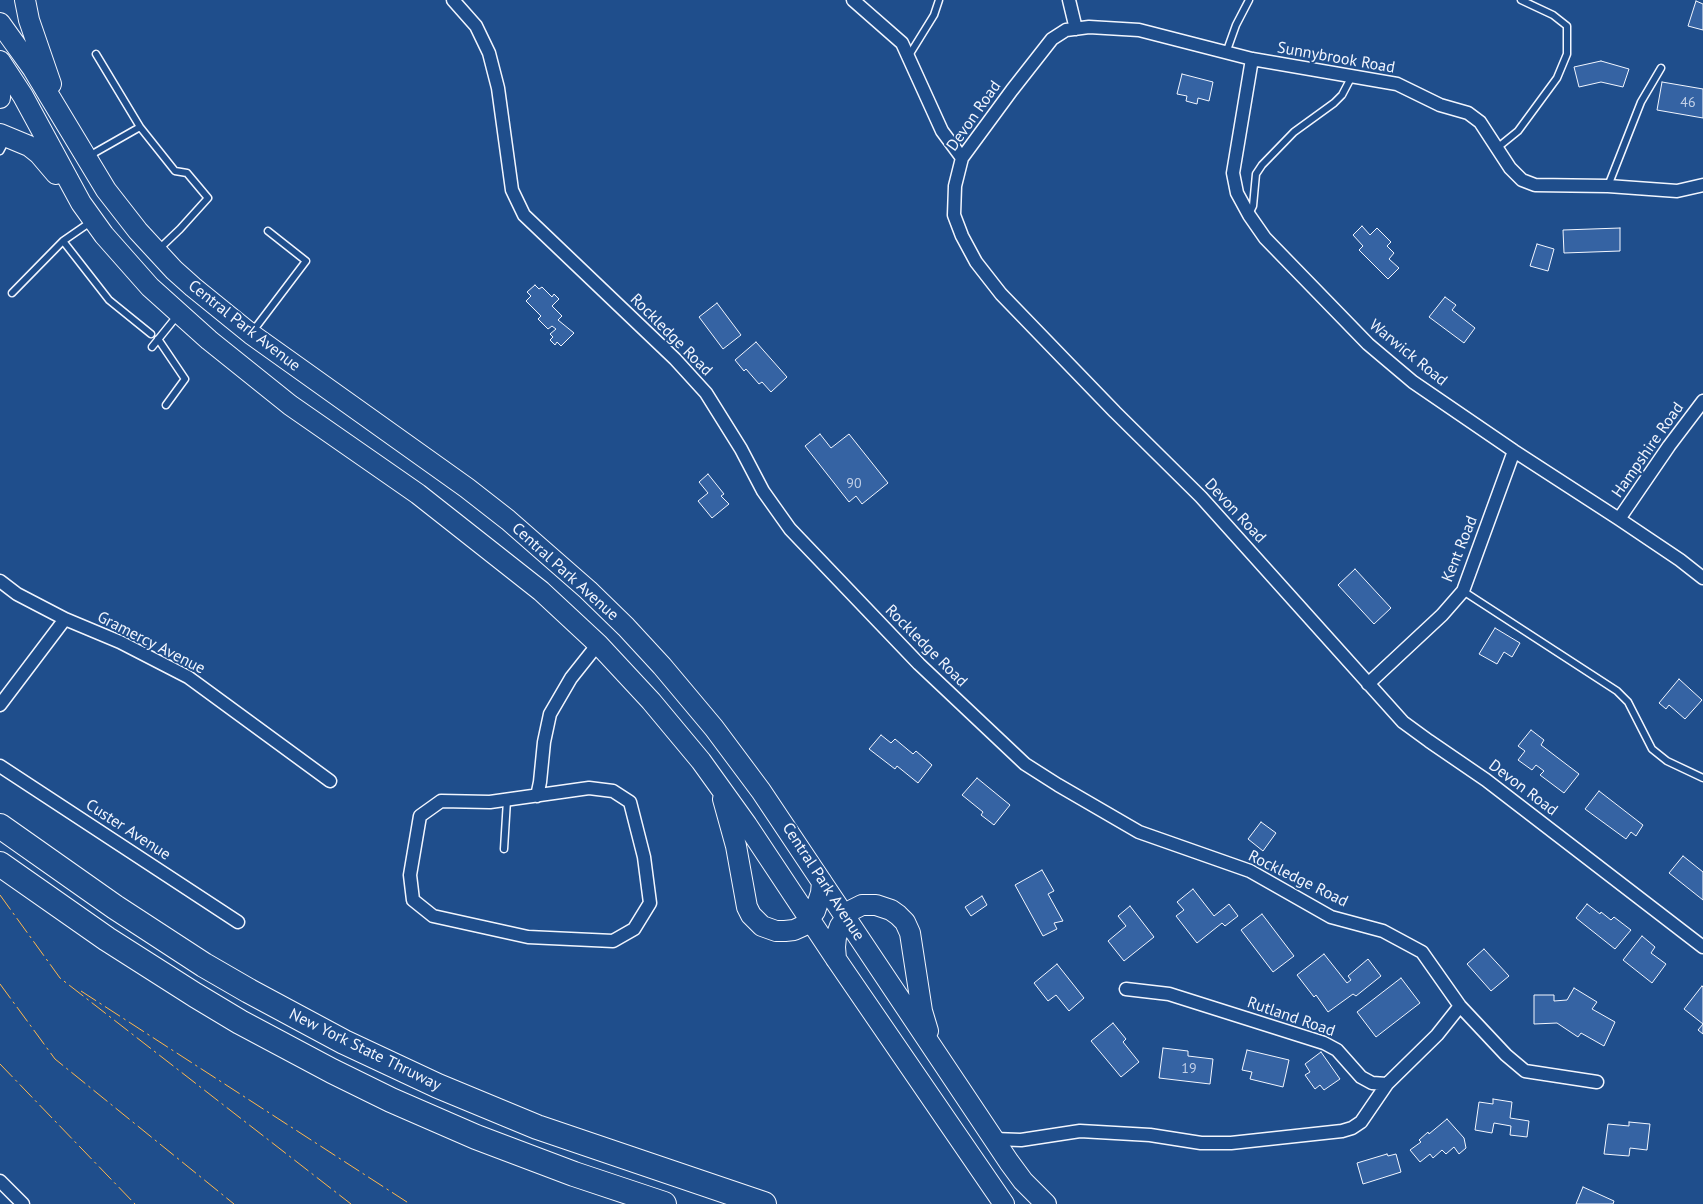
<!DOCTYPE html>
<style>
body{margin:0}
canvas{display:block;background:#1f4e8c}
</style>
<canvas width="1703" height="1204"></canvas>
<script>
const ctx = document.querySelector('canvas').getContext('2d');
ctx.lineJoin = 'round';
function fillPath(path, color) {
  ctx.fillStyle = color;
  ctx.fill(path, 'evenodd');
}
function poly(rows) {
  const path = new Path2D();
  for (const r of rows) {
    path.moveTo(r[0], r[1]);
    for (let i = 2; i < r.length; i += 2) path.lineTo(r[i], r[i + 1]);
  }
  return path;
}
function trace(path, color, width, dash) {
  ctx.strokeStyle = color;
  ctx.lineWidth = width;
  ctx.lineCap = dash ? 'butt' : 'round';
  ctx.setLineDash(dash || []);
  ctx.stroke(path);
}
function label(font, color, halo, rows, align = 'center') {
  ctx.font = font + ' "PT Sans",sans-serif';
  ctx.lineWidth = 4;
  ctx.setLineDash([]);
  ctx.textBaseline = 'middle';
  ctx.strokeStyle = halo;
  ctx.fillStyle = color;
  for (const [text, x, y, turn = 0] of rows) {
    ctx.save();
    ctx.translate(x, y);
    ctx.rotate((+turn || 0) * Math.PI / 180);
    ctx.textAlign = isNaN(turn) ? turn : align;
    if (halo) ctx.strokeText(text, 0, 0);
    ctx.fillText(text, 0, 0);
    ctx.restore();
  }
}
const building = poly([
 [1696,1,1703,4,1703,30,1688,26,1696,1],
 [1601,61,1629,69,1623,87,1601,82,1579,87,1574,67,1601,61],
 [1182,74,1213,82,1209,101,1198,98,1197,104,1186,101,1187,96,1177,94,1182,74],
 [1662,82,1703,89,1703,118,1657,110,1662,82],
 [1362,226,1370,235,1377,228,1391,242,1387,246,1394,253,1389,259,1399,268,1388,279,1359,250,1363,246,1353,235,1362,226],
 [1620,228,1620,251,1564,253,1563,230,1620,228],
 [1537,244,1554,249,1548,271,1530,266,1537,244],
 [535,285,539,289,542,287,552,297,554,294,559,299,552,306,562,316,558,320,574,333,561,346,557,342,555,345,550,340,553,337,550,334,556,329,552,326,548,329,538,319,541,316,526,301,531,296,527,292,535,285],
 [1445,297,1456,305,1452,310,1475,328,1464,343,1429,317,1445,297],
 [717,303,741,335,723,349,699,317,717,303],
 [756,342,787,377,771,392,762,382,759,384,746,369,744,371,735,360,756,342],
 [820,434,831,448,849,434,888,483,862,504,856,496,849,502,805,446,820,434],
 [708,474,724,494,721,496,729,504,712,518,698,501,708,493,699,482,708,474],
 [1355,569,1391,608,1374,624,1338,585,1355,569],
 [1495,628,1520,643,1512,657,1504,652,1497,664,1479,654,1495,628],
 [1679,679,1702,700,1685,719,1669,705,1666,709,1659,703,1679,679],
 [1531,730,1544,740,1541,745,1579,774,1564,793,1540,775,1544,771,1536,765,1532,770,1518,760,1525,751,1518,746,1531,730],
 [881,735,891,743,895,739,913,754,916,751,932,765,918,783,897,766,895,769,869,749,881,735],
 [977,778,1010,805,994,825,981,815,983,812,962,795,977,778],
 [1599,791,1643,825,1636,836,1631,832,1626,839,1585,809,1599,791],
 [1261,822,1276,833,1263,851,1248,839,1261,822],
 [1683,856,1703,872,1703,900,1669,873,1683,856],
 [1042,870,1054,891,1048,894,1063,921,1054,923,1057,929,1043,936,1015,885,1042,870],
 [1193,889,1214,916,1229,904,1238,916,1225,926,1222,923,1197,943,1176,916,1184,910,1177,902,1193,889],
 [982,896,987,905,971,916,965,907,982,896],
 [1587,904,1600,914,1601,912,1611,920,1614,917,1631,930,1615,949,1576,918,1587,904],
 [1130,906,1154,937,1124,961,1108,941,1126,926,1118,916,1130,906],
 [1262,914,1294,956,1273,972,1241,930,1262,914],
 [1642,936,1655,947,1651,953,1666,964,1652,983,1623,960,1642,936],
 [1484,949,1509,976,1491,991,1467,964,1484,949],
 [1324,954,1347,983,1351,980,1348,976,1368,959,1381,976,1356,996,1353,994,1328,1012,1316,995,1314,997,1297,975,1324,954],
 [1057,964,1084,998,1069,1011,1056,995,1048,1001,1034,983,1057,964],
 [1401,978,1420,1003,1376,1037,1357,1012,1401,978],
 [1702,986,1703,987,1703,1034,1698,1030,1703,1024,1684,1009,1702,986],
 [1574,988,1597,1002,1592,1009,1615,1022,1604,1046,1581,1033,1578,1037,1557,1023,1534,1024,1534,995,1554,995,1554,1001,1567,1000,1574,988],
 [1113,1023,1126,1039,1123,1042,1139,1062,1121,1077,1091,1041,1113,1023],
 [1163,1048,1188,1051,1188,1056,1213,1059,1210,1084,1159,1078,1163,1048],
 [1247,1050,1289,1060,1283,1087,1250,1079,1252,1072,1242,1070,1247,1050],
 [1321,1052,1340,1079,1324,1090,1320,1085,1315,1089,1305,1075,1310,1072,1305,1064,1321,1052],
 [1493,1099,1512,1102,1510,1118,1529,1121,1527,1137,1510,1135,1511,1126,1494,1123,1492,1133,1475,1130,1479,1102,1493,1104,1493,1099],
 [1447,1119,1464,1138,1466,1148,1459,1154,1454,1147,1446,1154,1442,1150,1433,1158,1430,1154,1420,1162,1410,1150,1421,1142,1419,1140,1428,1132,1429,1134,1447,1119],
 [1629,1122,1650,1124,1647,1150,1630,1148,1629,1156,1604,1154,1608,1124,1629,1126,1629,1122],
 [1387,1154,1388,1156,1396,1154,1401,1172,1363,1184,1357,1163,1387,1154],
 [1583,1187,1614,1201,1613,1204,1576,1204,1583,1187]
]);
fillPath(building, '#3563a3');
trace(building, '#f2f6ff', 1);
const lane = poly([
 [1226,53,1236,25,1249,0],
 [908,57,934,15,939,0],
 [140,127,175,171,187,173,208,198,180,229,159,249],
 [1497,148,1518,131,1557,78,1567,54,1567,26,1553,15,1521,0],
 [0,151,6,140],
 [89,156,140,127,96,54],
 [1608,186,1641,102,1661,68],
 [1249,214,1253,206,1256,174,1262,165,1294,132,1334,103,1342,95,1352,76],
 [63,241,109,300,151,334],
 [12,293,63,241,92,221],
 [253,331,306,261,268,231],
 [158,339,185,379,166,405],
 [152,347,177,316],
 [1463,591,1617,691,1628,702,1652,749,1667,761,1703,778],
 [504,849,507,800]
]);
const street = poly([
 [453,0,476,26,489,53,498,88,512,190,524,215,675,359,706,393,741,449,763,491,790,529,919,664,1025,764,1058,785,1139,832,1250,871,1331,917,1383,931,1422,952,1460,1006,1506,1055,1525,1071,1597,1082],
 [853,0,902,43,942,131,962,158],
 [1069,0,1076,29],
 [1252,59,1233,173,1237,193,1249,215,1265,238,1368,344,1413,382,1514,451,1619,519,1680,560,1703,578],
 [1703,185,1677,191,1608,186,1535,185,1522,180,1510,168,1480,122,1468,113,1440,105,1397,84,1252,59,1139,30,1089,27,1066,30,1052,39,1012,90,962,158,955,186,954,215,962,236,976,262,1001,294,1115,412,1201,497,1403,722,1429,741,1486,780,1703,947],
 [1619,519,1669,446,1703,401],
 [0,581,17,594,65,619,120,642,188,677,330,781],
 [1368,684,1442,615,1463,591,1514,451],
 [0,705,65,619],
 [0,766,238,922],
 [589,788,613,791,630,802,644,857,650,903,634,929,613,941,528,937,433,916,413,900,410,875,420,816,441,801,490,802,589,788],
 [537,796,540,782,544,742,550,714,571,678,598,644],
 [1126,989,1169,994,1324,1043,1337,1050,1361,1077,1372,1083,1387,1084,1437,1035,1460,1006],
 [994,1139,1021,1140,1080,1131,1150,1135,1201,1143,1231,1143,1342,1131,1352,1128,1361,1122,1387,1084],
 [0,1181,23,1204]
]);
const primary = poly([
 [25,0,29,20,51,84],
 [0,23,33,69,106,190,138,231,174,270,193,287,251,334,467,488,508,520,588,590,626,627,662,666,714,728,761,791,1009,1162,1023,1181,1046,1204],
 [0,61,23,96,81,203,104,235,150,287,209,340,290,405,418,494,541,591,598,644,651,701,701,761,747,825,836,959,1004,1204],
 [0,84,0,98],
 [0,134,29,146,39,154,56,174],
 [723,799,736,846,747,907,751,915,762,926,776,931,785,931,794,930,805,925,815,911,821,893,822,882],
 [836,959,835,947,836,937,840,926,852,910,862,905,876,905,891,910,898,915,905,922,910,933,922,1011,928,1031]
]);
const highway = poly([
 [0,826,115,907,204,965,249,991,344,1042,438,1086,537,1127,764,1204],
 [0,864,107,939,195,995,240,1022,332,1071,391,1100,476,1137,574,1174,664,1204]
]);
trace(lane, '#f2f6ff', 9);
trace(street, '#f2f6ff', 15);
trace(primary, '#f2f6ff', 22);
trace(highway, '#f2f6ff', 26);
trace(lane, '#1f4e8c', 6);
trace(street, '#1f4e8c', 12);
trace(primary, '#1f4e8c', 20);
trace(highway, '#1f4e8c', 24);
trace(poly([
 [0,895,60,978,351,1204],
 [0,984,55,1059,234,1204],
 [81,991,410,1204],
 [0,1064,135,1204]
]), '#ffb74d', 1, [18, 4, 2.5, 4]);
label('14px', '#c3d1e8', null, [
 ["46",1688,103],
 ["90",854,484],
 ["19",1189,1069]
]);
label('16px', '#f2f6ff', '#1f4e8c', [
 ["Sunnybrook Road",1336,58,10],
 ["Devon Road",974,116,-55],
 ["Central Park Avenue",244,326,38],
 ["Rockledge Road",671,335,45],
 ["Warwick Road",1408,353,39],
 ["Hampshire Road",1648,450,-55],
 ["Devon Road",1235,511,47],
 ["Kent Road",1460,549,-68],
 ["Central Park Avenue",565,572,42],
 ["Gramercy Avenue",151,643,27],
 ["Rockledge Road",926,646,45],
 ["Devon Road",1523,788,37],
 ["Custer Avenue",128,830,33],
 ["Rockledge Road",1298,879,26],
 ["Central Park Avenue",823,882,57],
 ["Rutland Road",1291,1017,19],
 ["New York State Thruway",365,1050,26]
]);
</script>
